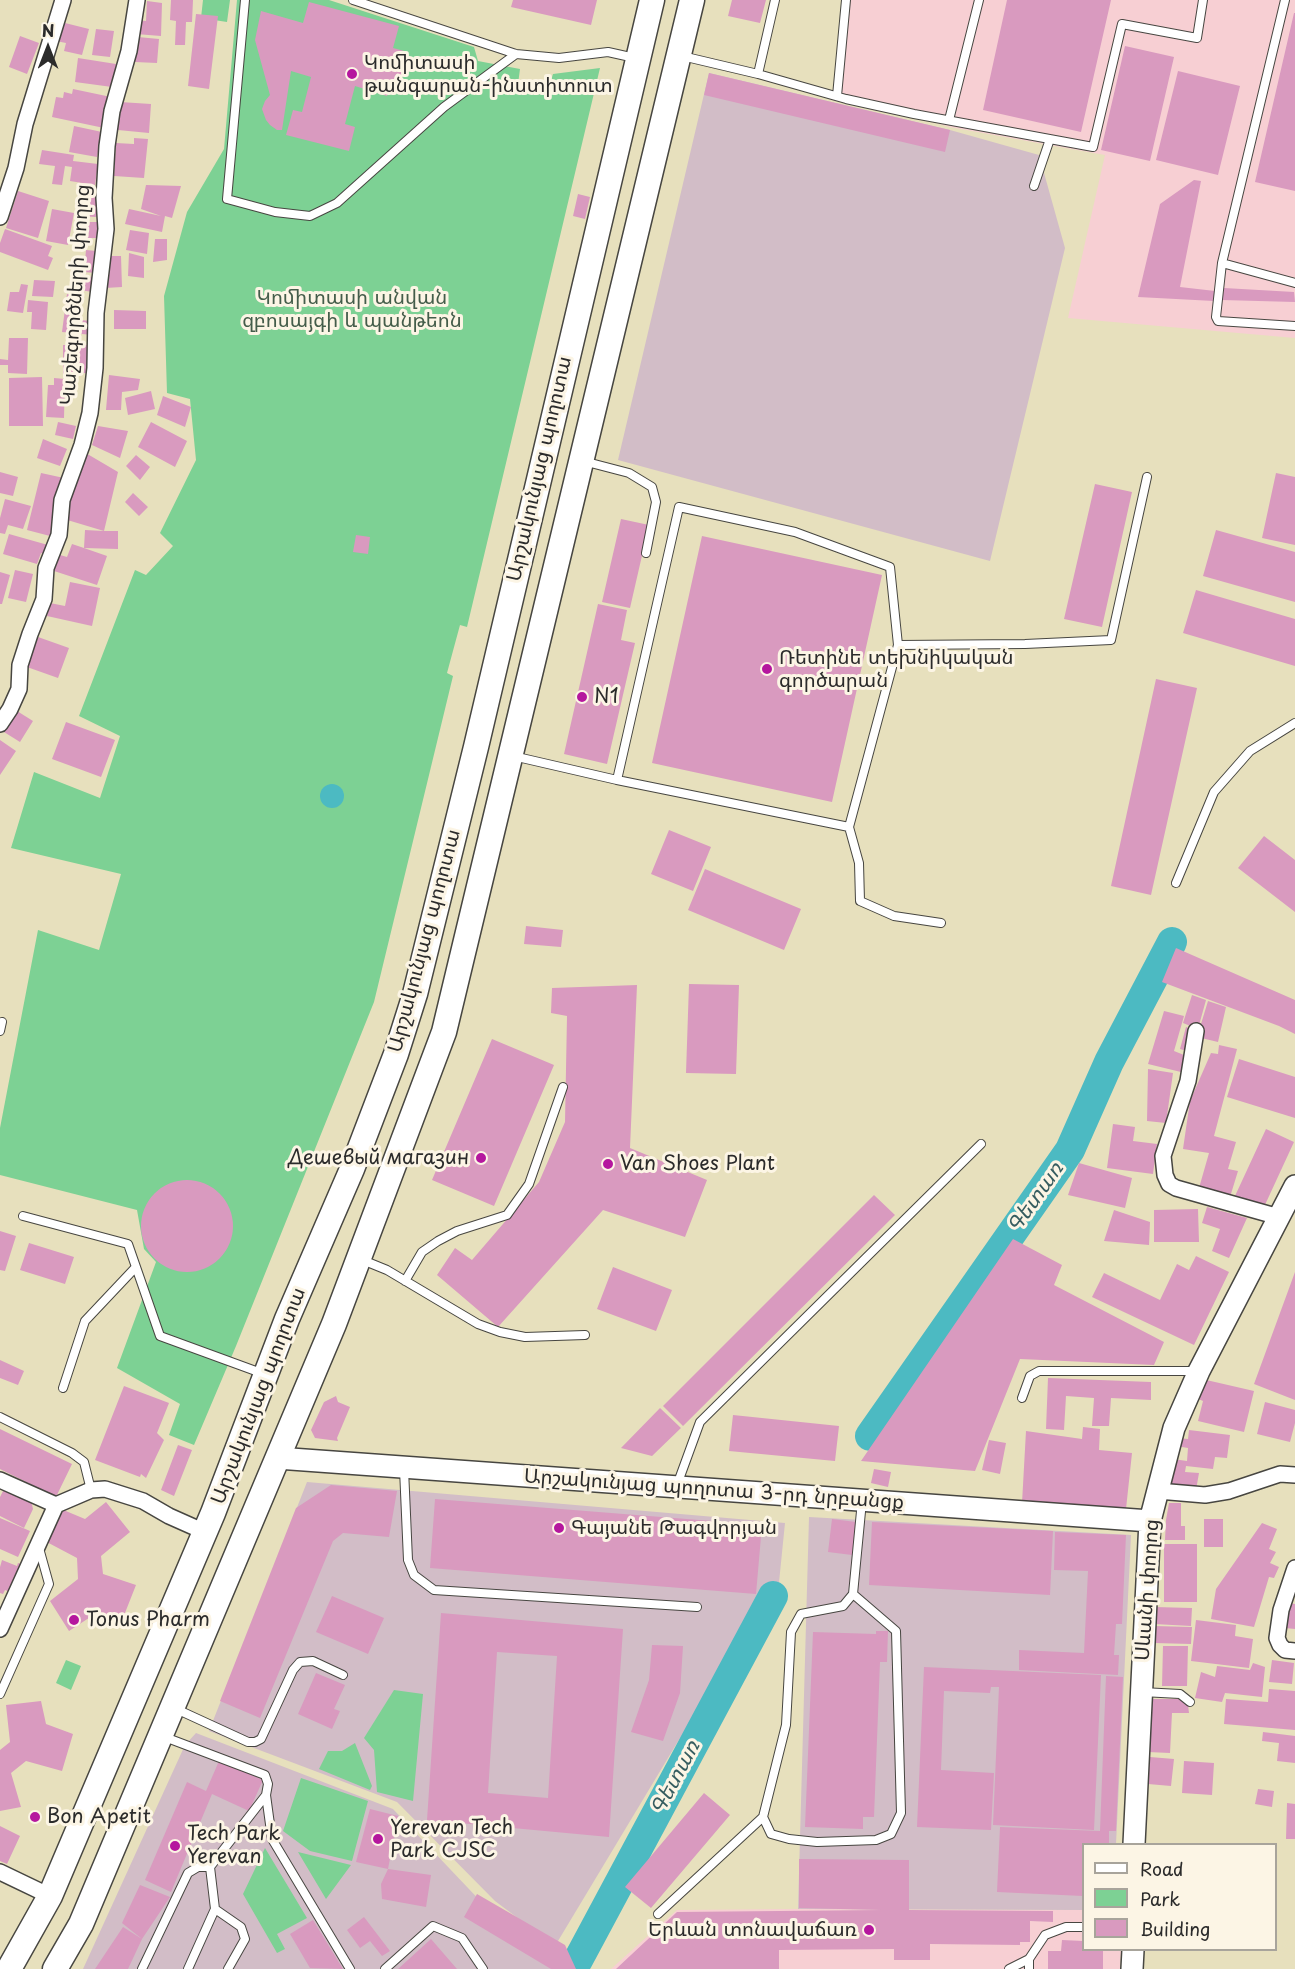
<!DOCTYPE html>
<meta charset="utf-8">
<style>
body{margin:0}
#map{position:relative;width:1295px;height:1969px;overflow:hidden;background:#e7e0bd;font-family:"Playpen Sans",sans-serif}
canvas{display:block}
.legend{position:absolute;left:1082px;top:1843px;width:195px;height:108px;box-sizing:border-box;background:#fcf5e5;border:2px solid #a8a49b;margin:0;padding:8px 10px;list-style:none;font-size:18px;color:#2b2b2b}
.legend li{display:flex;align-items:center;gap:12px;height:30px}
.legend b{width:30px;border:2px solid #a8a49b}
.north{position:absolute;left:18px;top:18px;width:60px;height:60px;-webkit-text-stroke:4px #fcf5e5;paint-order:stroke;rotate:0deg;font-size:16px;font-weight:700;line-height:24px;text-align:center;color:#2b2b2b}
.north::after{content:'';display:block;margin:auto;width:21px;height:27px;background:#2b2b2b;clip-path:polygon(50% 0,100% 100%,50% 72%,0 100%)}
</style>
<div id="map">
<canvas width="1295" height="1969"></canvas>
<ul class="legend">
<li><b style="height:8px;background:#fff"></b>Road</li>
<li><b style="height:16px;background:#7dd194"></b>Park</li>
<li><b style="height:16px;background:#d99abf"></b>Building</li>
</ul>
<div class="north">N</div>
</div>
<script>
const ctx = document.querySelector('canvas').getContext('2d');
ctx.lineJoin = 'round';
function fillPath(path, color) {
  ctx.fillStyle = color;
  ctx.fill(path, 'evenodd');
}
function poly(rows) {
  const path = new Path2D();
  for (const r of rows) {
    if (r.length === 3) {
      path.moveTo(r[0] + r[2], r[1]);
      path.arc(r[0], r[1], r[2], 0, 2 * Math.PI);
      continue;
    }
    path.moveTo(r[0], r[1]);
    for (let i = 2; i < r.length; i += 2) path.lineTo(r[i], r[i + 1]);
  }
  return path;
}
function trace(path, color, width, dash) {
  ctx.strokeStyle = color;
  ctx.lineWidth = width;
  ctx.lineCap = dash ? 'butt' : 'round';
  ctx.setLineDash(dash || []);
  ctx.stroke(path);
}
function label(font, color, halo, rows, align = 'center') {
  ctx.font = font + ' "Playpen Sans","Noto Sans Armenian",sans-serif';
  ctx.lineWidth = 6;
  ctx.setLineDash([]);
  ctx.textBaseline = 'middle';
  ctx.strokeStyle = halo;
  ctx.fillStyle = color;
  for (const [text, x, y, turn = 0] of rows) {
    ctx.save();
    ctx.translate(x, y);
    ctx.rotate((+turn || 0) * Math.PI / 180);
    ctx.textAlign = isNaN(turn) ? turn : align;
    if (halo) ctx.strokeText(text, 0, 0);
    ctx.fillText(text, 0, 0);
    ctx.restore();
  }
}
fillPath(poly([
 [849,0,1295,0,1295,338,1068,318,1105,155,950,127,834,94],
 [798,1909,1083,1910,1084,1950,1121,1950,1120,1969,611,1969,677,1910]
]), '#f7cfd3');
fillPath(poly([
 [709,73,950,130,1039,155,1065,248,990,561,618,460],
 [307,1482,785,1523,775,1622,680,1738,555,1946,495,1901,397,1802,209,1731],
 [809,1517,1131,1535,1116,1844,1084,1844,1083,1910,798,1909],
 [196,1733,393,1809,487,1908,562,1969,83,1969,185,1745]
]), '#d2bdc7');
fillPath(poly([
 [203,0,230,0,227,22,201,18],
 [237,0,329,0,474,47,478,61,520,69,518,84,548,90,553,74,600,68,467,627,460,625,447,673,453,676,374,1002,236,1346,194,1445,169,1435,180,1404,117,1368,156,1262,144,1249,137,1210,0,1175,0,1128,38,930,99,950,121,874,11,848,34,772,100,798,120,736,79,716,135,570,146,575,173,546,160,533,196,460,190,399,167,393,164,296,187,212,224,149],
 [66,1660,81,1666,71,1690,56,1683],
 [394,1690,423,1694,413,1801,377,1792,374,1750,364,1738],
 [355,1743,372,1786,370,1790,319,1769,328,1751,342,1751],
 [301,1778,368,1801,352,1861,310,1851,283,1831],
 [265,1848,307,1918,277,1934,285,1949,277,1953,243,1894],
 [298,1852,351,1865,326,1899]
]), '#7dd194');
fillPath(poly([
 [332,796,12]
]), '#4cbac2');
trace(poly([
 [870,1436,1070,1150,1109,1062,1172,942],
 [578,1960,773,1596]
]), '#4cbac2', 30);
fillPath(poly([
 [171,0,193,0,192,22,186,22,185,45,175,45,176,21,170,20],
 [513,0,597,0,591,25,511,7],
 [732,0,766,0,760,23,728,16],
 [1007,0,1111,0,1081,132,983,110],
 [147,1,162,3,161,36,136,34,137,20,146,21],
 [309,2,399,26,393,48,408,52,400,84,392,82,387,96,355,86,345,124,355,127,349,151,286,135,293,110,302,112,311,77,291,71,282,130,277,130,270,125,266,120,262,109,265,101,270,95,255,40,261,11,303,23],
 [1294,13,1295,13,1295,191,1255,182],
 [196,14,218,16,209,89,188,86],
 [61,22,89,29,82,55,64,51,66,43,56,41],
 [96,29,114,31,110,57,92,55],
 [20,36,39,43,27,74,9,67],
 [138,37,159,39,157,63,135,62],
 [1125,46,1174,57,1150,161,1101,150],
 [78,58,116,64,112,87,75,82],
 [1178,71,1240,86,1218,175,1156,160],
 [709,73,950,130,945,152,704,95],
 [73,89,111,97,104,128,52,117,56,97,63,98,64,92,72,94],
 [120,102,151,104,149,133,118,130],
 [74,126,102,132,97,157,69,152],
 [134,138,148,139,144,178,114,176,116,143,134,144],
 [42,150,74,155,73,161,98,164,95,185,70,181,72,167,65,166,62,185,52,184,55,166,39,164],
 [1194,180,1201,181,1180,287,1215,291,1214,301,1138,297,1160,204],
 [146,185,181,186,172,218,165,216,162,232,125,224,129,209,161,216,141,209],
 [18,191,49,201,38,238,6,228],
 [80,194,97,194,96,217,79,216],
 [578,194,590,197,585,219,573,216],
 [52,209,74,213,68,245,46,241],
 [75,222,99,222,99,238,75,238],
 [5,229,52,246,48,256,53,258,48,270,0,252,0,243],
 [130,230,149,233,147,254,126,250],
 [155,239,167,239,167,260,153,262],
 [86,250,97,251,96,273,84,272],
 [129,253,144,257,144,278,128,276],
 [106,256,121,256,122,287,105,288],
 [79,276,95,277,93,292,79,290],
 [34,280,55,281,53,297,32,296],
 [21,284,28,285,23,313,7,311,10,292,19,292],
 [1224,288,1294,292,1295,302,1222,300],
 [67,294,81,296,79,320,93,321,92,335,62,332],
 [28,300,48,302,46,330,31,329,32,312,27,312],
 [114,310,146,311,146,329,114,329],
 [9,338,28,338,27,374,8,373,8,365,0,365,0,359,8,360],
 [63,345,87,345,88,373,63,374],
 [109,375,140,379,138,390,122,392,121,410,106,410],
 [42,377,43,426,9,426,9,378],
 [54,378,65,379,64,418,46,417,48,385,54,385],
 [151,391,155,409,128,415,125,398],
 [163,396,191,407,185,427,157,415],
 [58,422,76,426,73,439,55,435],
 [151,422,187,441,175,467,138,447],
 [98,426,128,431,120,458,92,445],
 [43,439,67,449,60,466,37,458],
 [84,452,118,472,104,531,118,531,118,549,84,548,107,556,97,585,54,571,60,555,67,557,72,544,84,548,85,530,104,531,64,519],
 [136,455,150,467,140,480,126,466],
 [0,472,18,477,13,496,0,493],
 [41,473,64,478,50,536,27,530],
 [1276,473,1295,477,1295,545,1262,538],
 [1095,484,1132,492,1102,627,1064,619],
 [133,493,148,507,139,516,125,502],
 [5,499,31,506,23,529,8,525,5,534,0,533,0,518],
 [621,519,649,525,630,608,602,602],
 [1216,530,1295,552,1295,602,1203,576],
 [9,534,48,545,45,555,41,553,37,564,3,554],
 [356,535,370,537,368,554,353,552],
 [702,536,882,575,832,802,652,763],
 [15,570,33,574,26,602,8,598],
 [0,572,10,575,2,604,0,604],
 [70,582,100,588,92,626,47,616,50,603,65,606],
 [1196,590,1295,619,1295,666,1183,633],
 [598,604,627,610,621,640,635,643,607,764,564,754],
 [38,637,69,648,58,678,27,667],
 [1156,679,1197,688,1151,895,1111,886],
 [17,711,33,721,20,742,4,732],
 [66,722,115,740,101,777,52,759],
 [0,740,16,751,0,775],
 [669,830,711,847,693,891,651,874],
 [1264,836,1295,860,1295,912,1238,868],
 [705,869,801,909,784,950,688,910],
 [526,926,563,930,561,947,524,944],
 [1176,948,1295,1000,1295,1034,1279,1026,1162,982],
 [689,984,739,985,736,1074,686,1073],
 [637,985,630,1148,707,1180,685,1237,603,1210,498,1327,437,1275,455,1248,472,1260,539,1182,565,1122,567,1016,551,1013,552,988],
 [1192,995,1206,1000,1198,1029,1183,1023],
 [1208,1001,1226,1007,1218,1042,1197,1037],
 [1164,1011,1184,1016,1174,1051,1189,1057,1185,1073,1148,1064],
 [1186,1027,1194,1030,1187,1051,1180,1049],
 [492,1039,554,1065,494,1206,432,1180],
 [1219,1045,1237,1049,1214,1136,1236,1142,1228,1169,1238,1171,1230,1197,1199,1188,1209,1153,1183,1149,1190,1101,1211,1053,1218,1054],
 [1239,1059,1295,1077,1295,1118,1227,1097],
 [1148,1069,1173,1073,1166,1123,1147,1121],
 [1113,1124,1135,1127,1133,1141,1157,1144,1153,1174,1107,1168],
 [1266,1129,1294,1142,1264,1207,1235,1196],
 [1079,1163,1132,1178,1125,1208,1068,1195],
 [187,1226,46],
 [874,1195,895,1215,683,1426,663,1406],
 [1207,1207,1247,1218,1229,1258,1212,1251,1220,1229,1202,1223],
 [1198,1209,1199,1242,1154,1242,1154,1210],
 [1114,1210,1150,1222,1149,1245,1104,1241],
 [0,1231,16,1236,5,1271,0,1270],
 [1013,1239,1062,1265,1054,1285,1164,1342,1154,1365,1020,1359,975,1471,861,1461],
 [29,1243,74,1257,65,1284,20,1270],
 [1196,1256,1229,1272,1194,1345,1092,1297,1104,1273,1160,1300,1177,1264,1189,1270],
 [613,1267,672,1290,656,1331,597,1309],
 [1295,1272,1295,1400,1254,1384],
 [0,1360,24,1371,18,1385,0,1378],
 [1048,1378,1151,1382,1151,1400,1111,1398,1109,1426,1092,1426,1094,1398,1066,1396,1064,1430,1046,1429],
 [1202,1379,1254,1391,1244,1432,1198,1421,1203,1401,1196,1398],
 [124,1386,169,1403,157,1433,164,1440,146,1478,141,1474,140,1477,95,1460],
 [336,1396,338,1402,350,1407,337,1438,338,1441,315,1438,311,1430,324,1402],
 [1265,1402,1295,1410,1295,1423,1290,1442,1257,1434],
 [660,1408,681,1428,652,1456,621,1448],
 [733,1415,839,1426,835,1461,729,1451],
 [1083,1427,1100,1429,1099,1450,1132,1453,1126,1509,1022,1503,1026,1431,1082,1439],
 [0,1429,72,1464,56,1497,0,1469],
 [1189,1430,1230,1435,1227,1458,1215,1457,1213,1469,1186,1466,1185,1472,1199,1473,1196,1490,1168,1489,1173,1459,1187,1461,1188,1448,1176,1446,1178,1438,1188,1439],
 [989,1440,1006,1443,1000,1474,982,1470],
 [178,1445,192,1450,174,1496,161,1490],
 [874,1469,891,1472,888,1487,871,1483],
 [6,1485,30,1496,33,1509,24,1528,0,1516,0,1497],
 [331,1485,397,1491,389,1537,343,1533,333,1541,260,1718,220,1701,296,1508],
 [435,1499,762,1525,756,1594,430,1568],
 [106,1502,130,1532,101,1556,103,1574,136,1585,121,1623,95,1614,69,1631,50,1601,78,1579,77,1558,43,1540,61,1509,85,1519],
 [1169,1503,1181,1503,1181,1526,1185,1526,1185,1540,1165,1540,1166,1520],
 [0,1518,30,1531,18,1557,0,1549],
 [832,1519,856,1522,852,1555,828,1552],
 [1204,1519,1223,1519,1223,1547,1204,1547],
 [872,1522,1053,1531,1050,1595,869,1585],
 [1262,1523,1277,1529,1269,1549,1276,1552,1270,1563,1279,1567,1274,1578,1269,1577,1254,1627,1211,1619,1216,1589],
 [1055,1532,1126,1535,1122,1624,1116,1624,1114,1655,1119,1655,1118,1675,1019,1670,1019,1650,1084,1653,1088,1571,1054,1570],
 [1164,1544,1197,1544,1197,1602,1164,1602],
 [2,1560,17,1566,18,1563,26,1566,15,1594,5,1590,3,1594,0,1593,0,1567],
 [332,1596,384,1618,368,1654,316,1632],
 [1288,1603,1295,1604,1295,1629,1285,1628],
 [1155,1607,1192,1608,1191,1626,1154,1624],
 [441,1613,623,1629,609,1837,427,1820],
 [497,1652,557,1656,548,1798,488,1793],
 [1196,1620,1236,1625,1235,1636,1253,1639,1249,1668,1191,1661],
 [1154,1626,1192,1627,1191,1644,1154,1643],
 [876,1631,888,1631,887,1662,880,1662,874,1817,863,1817,863,1829,805,1827,813,1632,876,1634],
 [652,1645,683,1646,680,1693,663,1741,631,1732,649,1680],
 [1163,1646,1188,1646,1187,1686,1162,1686],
 [1272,1660,1294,1663,1292,1684,1269,1682],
 [1253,1663,1265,1667,1262,1697,1225,1693,1222,1702,1195,1698,1201,1672,1215,1677,1217,1666,1250,1670],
 [924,1667,1101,1675,1094,1830,993,1825,999,1687,991,1687,990,1693,944,1691,941,1770,994,1773,991,1830,917,1827],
 [316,1673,345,1685,334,1709,340,1711,332,1729,298,1714],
 [1106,1676,1123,1677,1116,1831,1109,1831,1109,1844,1083,1845,1083,1896,997,1892,1000,1827,1100,1831],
 [1269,1689,1295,1691,1295,1730,1224,1724,1226,1699,1268,1702],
 [1149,1699,1179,1699,1188,1705,1189,1713,1172,1713,1170,1753,1148,1752],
 [41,1701,46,1724,73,1734,62,1771,26,1761,11,1773,21,1807,0,1811,0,1750,10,1742,6,1705],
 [1263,1732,1295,1736,1295,1763,1277,1761,1279,1743,1262,1741],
 [1150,1757,1174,1759,1171,1786,1148,1784],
 [219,1761,263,1780,249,1811,212,1794,171,1892,145,1880,187,1782,206,1791],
 [1184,1761,1214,1763,1212,1795,1182,1793],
 [1258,1789,1274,1791,1272,1807,1255,1804],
 [704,1793,730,1815,651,1908,625,1887],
 [1287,1803,1295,1804,1295,1839,1286,1839],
 [370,1809,398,1816,388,1869,356,1862],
 [0,1826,20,1836,7,1864,0,1861],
 [799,1859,909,1860,909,1910,1053,1911,1053,1922,1030,1921,1030,1942,1020,1942,1020,1945,930,1944,930,1960,894,1960,894,1949,779,1950,779,1969,616,1969,677,1912,881,1910,799,1908],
 [388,1869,431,1875,426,1907,382,1899,381,1884],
 [140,1885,170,1897,142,1939,122,1923],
 [477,1894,565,1945,576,1969,551,1969,464,1917],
 [364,1917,390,1951,382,1956,370,1941,360,1948,347,1930],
 [313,1920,343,1969,310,1968,290,1934],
 [123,1927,142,1939,128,1969,95,1969],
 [431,1939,457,1969,398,1969],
 [1062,1940,1083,1941,1083,1950,1103,1950,1103,1969,1048,1969,1048,1951,1061,1951]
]), '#d99abf');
const lane = poly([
 [245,0,227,199,275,212,310,216,337,203,444,107,516,54],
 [353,0,516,54,559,58,608,52,635,58],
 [1285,0,1222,263,1295,283],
 [682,56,758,74,846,99,914,114,1093,147,1122,24,1197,38,1203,0],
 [758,74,775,0],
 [837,96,846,0],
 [949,120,979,0],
 [1034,186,1050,139],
 [1222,263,1216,317,1218,321,1295,326],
 [583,461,629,473,652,487,656,502,646,553],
 [898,645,1025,644,1111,640,1147,477],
 [513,756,617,780,849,827],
 [617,780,679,507,795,532,890,567,898,645,849,827,859,863,860,901,894,916,941,923],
 [1176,883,1214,792,1250,751,1295,723],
 [0,1031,2,1022],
 [23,1216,128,1244,160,1336,264,1374],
 [360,1259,387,1270,478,1324,500,1332,525,1337,585,1335],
 [405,1281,422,1252,438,1241,457,1231,507,1215,529,1184,563,1087],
 [63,1388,85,1321,135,1268],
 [1022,1398,1030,1376,1039,1371,1197,1371],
 [0,1417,72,1453,84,1462,91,1490],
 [404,1469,408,1560,414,1575,434,1590,697,1607],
 [677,1485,700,1422,981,1144],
 [853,1594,896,1631,901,1813,891,1834,876,1840,817,1842,789,1839,771,1834,763,1817,786,1725,791,1632,801,1614,843,1606,853,1594,862,1501],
 [1142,1692,1180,1694,1190,1702],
 [0,1694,49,1584,39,1548],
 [174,1708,248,1742,255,1742,261,1739,293,1670,300,1662,313,1661,343,1675],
 [162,1736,265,1775,268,1784,266,1795,210,1867,215,1909,241,1927,245,1939,228,1969],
 [266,1795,272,1839,350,1969],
 [658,1914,763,1817],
 [142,1969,188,1873,198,1867,210,1867],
 [188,1969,215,1909],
 [385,1969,433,1926,462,1938,483,1969],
 [1009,1969,1029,1959],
 [1029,1969,1029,1959,1045,1935,1066,1927,1084,1927]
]);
const street = poly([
 [0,217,16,168,25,124,63,0],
 [0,724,10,709,19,689,20,665,30,634,44,599,46,568,59,535,62,500,82,445,90,413,95,368,96,313,106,229,104,198,107,146,112,111,129,51,137,0],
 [1196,1031,1188,1081,1163,1156,1165,1175,1169,1184,1176,1188,1279,1217],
 [0,1480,56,1505],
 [1158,1491,1205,1495,1229,1491,1280,1474,1295,1475],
 [1295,1568,1281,1610,1277,1638,1280,1645,1285,1650,1295,1651],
 [0,1629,56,1505,91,1490,105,1489,143,1501,169,1516,205,1532],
 [0,1872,50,1896]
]);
const secondary = poly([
 [277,1458,1150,1521],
 [1134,1844,1150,1521,1174,1428,1199,1371,1295,1186],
 [1132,1969,1133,1950]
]);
const primary = poly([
 [9,1969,50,1896,213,1513,287,1319,352,1169,396,1054,415,994,476,747,652,0],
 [55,1969,81,1924,334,1324,444,1032,692,0]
]);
trace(lane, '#474641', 10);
trace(street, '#474641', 18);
trace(secondary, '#474641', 24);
trace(primary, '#474641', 27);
trace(lane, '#fff', 8);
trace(street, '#fff', 15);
trace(secondary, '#fff', 21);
trace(primary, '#fff', 24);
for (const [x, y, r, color] of [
 [352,74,6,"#b5179e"],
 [767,669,6,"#b5179e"],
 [582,697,6,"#b5179e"],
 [481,1158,6,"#b5179e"],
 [608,1164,6,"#b5179e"],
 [559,1528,6,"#b5179e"],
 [74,1620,6,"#b5179e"],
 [35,1817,6,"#b5179e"],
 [378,1839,6,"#b5179e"],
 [175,1846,6,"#b5179e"],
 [869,1930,6,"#b5179e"]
]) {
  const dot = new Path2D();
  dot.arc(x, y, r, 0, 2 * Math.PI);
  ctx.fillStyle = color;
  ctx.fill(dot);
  trace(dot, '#fcf5e5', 2);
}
label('20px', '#2b2b2b', '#fcf5e5', [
 ["Կոմիտասի",364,63],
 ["թանգարան-ինստիտուտ",364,86],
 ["Ռետինե տեխնիկական",779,658],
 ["գործարան",779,681],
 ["N1",594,697],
 ["Дешевый магазин",469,1158,"right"],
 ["Van Shoes Plant",620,1164],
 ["Գայանե Թագվորյան",571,1528],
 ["Tonus Pharm",86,1620],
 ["Bon Apetit",47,1817],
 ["Yerevan Tech",390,1828],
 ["Park CJSC",390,1851],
 ["Tech Park",187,1834],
 ["Yerevan",187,1857],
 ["Երևան տոնավաճառ",857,1930,"right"]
], 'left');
label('20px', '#2b2b2b', '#fcf5e5', [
 ["Կաշեգործների փողոց",76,295,-86],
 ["Արշակունյաց պողոտա",540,469,-77],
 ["Արշակունյաց պողոտա",425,941,-75],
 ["Արշակունյաց պողոտա",259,1396,-69],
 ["Արշակունյաց պողոտա 3-րդ նրբանցք",714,1490,4],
 ["Սևանի փողոց",1148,1590,-86]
]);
label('20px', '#445d4a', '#fcf5e5', [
 ["Կոմիտասի անվան",352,298],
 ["զբոսայգի և պանթեոն",352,321]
]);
label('italic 21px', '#375d60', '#fcf5e5', [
 ["Գետառ",1036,1198,-55],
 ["Գետառ",676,1778,-62]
]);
</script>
